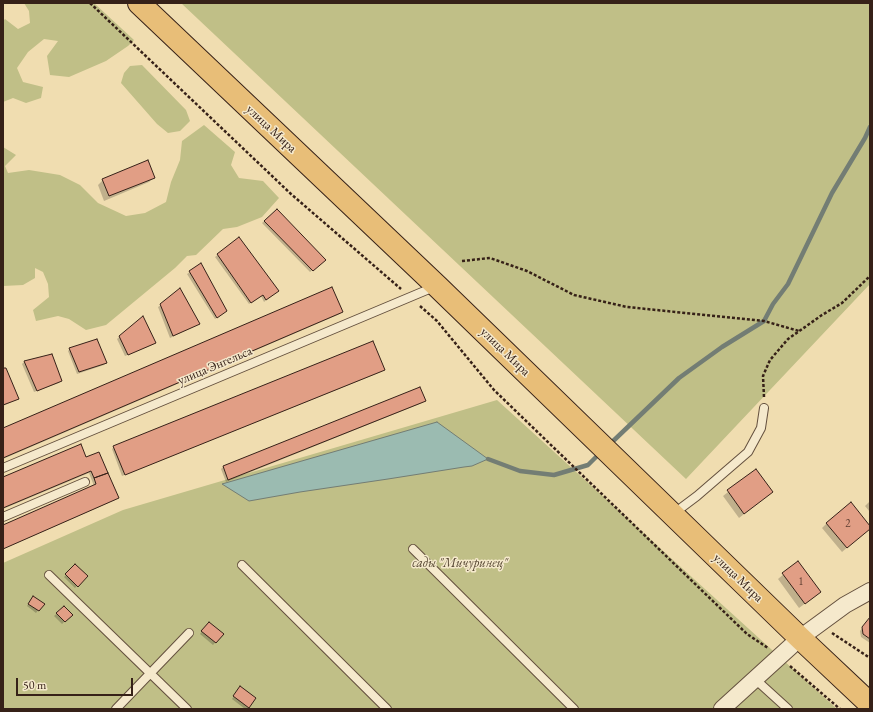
<!DOCTYPE html>
<meta charset="utf-8">
<style>
body{margin:0}
#map{position:relative;width:873px;height:712px;overflow:hidden;background:#f0ddb0;font-family:"EB Garamond",serif}
canvas{display:block}
.frame{position:absolute;inset:0;border:4px solid #362118;pointer-events:none}
.scale{position:absolute;left:16px;top:678px;width:117px;height:18px;box-sizing:border-box;border:2px solid #362118;border-top:0;padding-left:5px;font-size:12px;line-height:14px;white-space:nowrap;color:#362118;-webkit-text-stroke:3px #f5e9cc;paint-order:stroke}
</style>
<div id="map">
<canvas width="873" height="712"></canvas>
<div class="frame"></div>
<div class="scale">50 m</div>
</div>
<script>
const ctx = document.querySelector('canvas').getContext('2d');
ctx.lineJoin = 'round';
function fillPath(path, color) {
  ctx.fillStyle = color;
  ctx.fill(path, 'evenodd');
}
function poly(rows) {
  const path = new Path2D();
  for (const r of rows) {
    path.moveTo(r[0], r[1]);
    for (let i = 2; i < r.length; i += 2) path.lineTo(r[i], r[i + 1]);
  }
  return path;
}
function trace(path, color, width, dash) {
  ctx.strokeStyle = color;
  ctx.lineWidth = width;
  ctx.lineCap = dash ? 'butt' : 'round';
  ctx.setLineDash(dash || []);
  ctx.stroke(path);
}
function label(font, color, halo, rows, align = 'center') {
  ctx.font = font + ' "EB Garamond",serif';
  ctx.lineWidth = 3;
  ctx.setLineDash([]);
  ctx.textBaseline = 'middle';
  ctx.strokeStyle = halo;
  ctx.fillStyle = color;
  for (const [text, x, y, turn = 0] of rows) {
    ctx.save();
    ctx.translate(x, y);
    ctx.rotate((+turn || 0) * Math.PI / 180);
    ctx.textAlign = isNaN(turn) ? turn : align;
    if (halo) ctx.strokeText(text, 0, 0);
    ctx.fillText(text, 0, 0);
    ctx.restore();
  }
}
fillPath(poly([
 [24,3,94,3,134,40,128,46,106,61,69,77,50,75,47,56,58,41,44,39,28,52,17,68,23,82,43,87,41,98,26,103,13,98,3,102,3,21,5,19,18,29,30,23,29,11],
 [181,3,870,3,870,284,686,479],
 [142,65,186,110,190,121,180,131,168,133,157,124,121,83,124,73,130,66],
 [204,125,235,152,231,165,239,178,263,181,279,198,262,217,237,227,223,229,196,255,187,256,175,268,106,325,86,330,69,319,58,316,36,321,33,310,49,297,48,284,43,272,35,268,35,278,23,285,3,286,3,147,16,155,5,166,8,173,29,170,60,175,80,185,98,203,126,216,145,213,166,202,171,182,180,160,182,141],
 [497,400,837,709,3,709,3,563,123,510]
]), '#c0bf87');
const water = poly([
 [437,422,488,459,472,466,464,467,388,479,300,492,249,501,222,484,437,422]
]);
fillPath(water, '#9bbbb1');
trace(water, '#737d74', 1);
fillPath(poly([
 [154,177,149,182,104,201,98,185,103,180],
 [277,210,322,262,310,272,262,223],
 [239,239,275,293,264,302,261,296,249,304,215,257],
 [201,265,224,313,215,319,187,274],
 [161,305,199,324,170,338,158,307],
 [342,312,340,314,3,459,3,429],
 [143,317,155,343,152,345,125,356,117,339],
 [70,349,106,363,104,365,77,374,68,351],
 [52,355,61,381,59,383,34,392,22,364,24,362],
 [3,369,18,399,3,406],
 [384,370,381,372,122,476,112,449,114,447],
 [419,388,424,401,422,403,226,482,221,469,223,467],
 [86,458,118,498,115,500,3,549,3,526,94,486,89,473,3,509,3,478],
 [756,470,772,492,739,518,723,496],
 [870,501,870,512,865,506],
 [827,523,870,527,870,528,842,552,822,528],
 [798,562,815,596,799,608,778,579],
 [75,566,86,576,75,588,64,577],
 [31,599,43,604,36,613,27,606],
 [64,607,71,615,62,624,54,616],
 [870,610,870,643,861,637,860,631,870,618],
 [207,625,223,634,213,645,200,634],
 [238,690,255,699,247,709,245,709,232,699]
]), '#0003');
trace(poly([
 [609,445,679,378,722,347,764,321,773,304,788,284,832,193,865,138,870,127],
 [488,459,520,471,554,475,588,465,601,452]
]), '#737d74', 4.5);
const building = poly([
 [148,160,155,178,109,196,102,179,148,160],
 [277,209,326,260,313,271,264,221,277,209],
 [239,237,279,291,266,300,263,295,251,303,217,254,239,237],
 [201,263,227,311,217,318,189,271,201,263],
 [332,287,343,312,3,458,3,428,332,287],
 [180,288,200,324,173,336,160,304,180,288],
 [143,316,156,343,128,355,119,336,143,316],
 [97,339,107,363,79,372,69,348,97,339],
 [373,341,385,370,125,475,113,446,373,341],
 [52,354,62,381,37,391,24,361,52,354],
 [3,368,6,368,19,399,3,405,3,368],
 [420,387,426,401,228,480,223,466,420,387],
 [81,444,86,457,99,452,108,473,94,478,91,471,3,508,3,477,81,444],
 [756,469,773,492,744,514,727,490,756,469],
 [108,473,119,498,3,549,3,525,96,484,94,478,108,473],
 [851,502,870,526,870,529,847,548,826,523,851,502],
 [798,561,821,592,805,604,782,573,798,561],
 [75,564,88,576,78,587,65,574,75,564],
 [33,596,45,604,39,611,28,604,33,596],
 [64,606,73,615,65,622,56,613,64,606],
 [870,617,870,639,863,634,862,627,870,617],
 [209,622,224,634,216,643,201,631,209,622],
 [240,686,256,698,249,708,233,696,240,686]
]);
fillPath(building, '#e19e85');
trace(building, '#362118', 1);
const service = poly([
 [3,468,434,287],
 [673,514,697,496,748,452,761,428,764,408],
 [3,517,85,482],
 [413,549,574,709],
 [242,565,387,709],
 [49,575,187,709],
 [755,679,788,709],
 [116,709,189,633]
]);
const minor = poly([
 [722,709,800,638,845,605,870,591]
]);
const primary = poly([
 [139,3,437,286,800,638,870,704]
]);
trace(service, '#64503e', 10);
trace(minor, '#64503e', 18);
trace(primary, '#362118', 24);
trace(poly([
 [90,3,291,194,401,289],
 [462,261,490,258,527,271,574,295,627,307,764,321,799,331],
 [420,306,437,321,494,390,747,634,768,648],
 [764,397,763,376,770,360,788,339,822,315,842,303,870,276],
 [832,633,870,658],
 [790,666,840,709]
]), '#362118', 2.5, [3, 2]);
trace(service, '#f5e9cc', 8);
trace(minor, '#f5e9cc', 16);
trace(primary, '#e8be78', 22);
label('11px', '#614033', null, [
 ["2",848,524],
 ["1",801,582]
]);
label('13px', '#362118', '#f5e9cc', [
 ["улица Мира",271,129,43],
 ["улица Мира",505,352,44],
 ["улица Энгельса",215,366,-23],
 ["улица Мира",738,578,44]
]);
label('italic 13px', '#584834', '#f5e9cc', [
 ["сады \"Мичуринец\"",460,563]
]);
</script>
